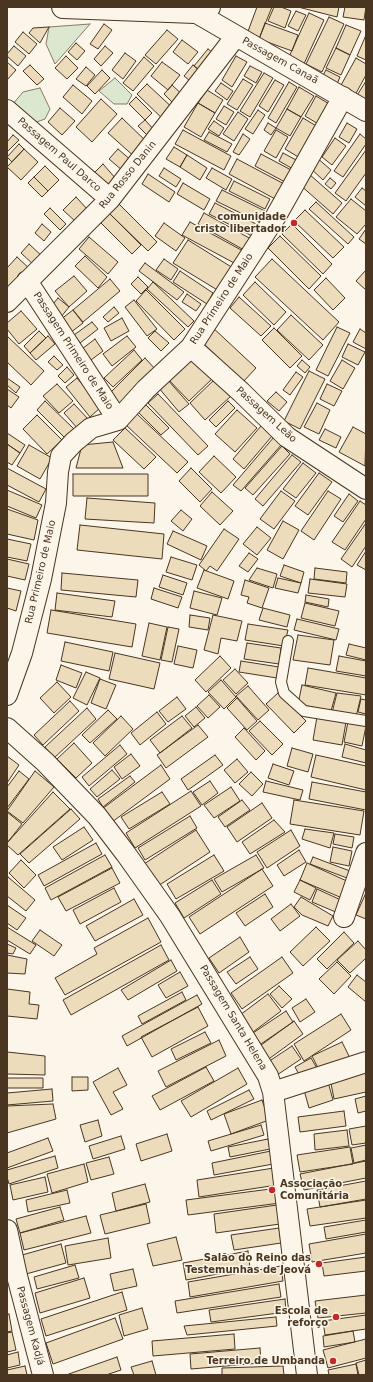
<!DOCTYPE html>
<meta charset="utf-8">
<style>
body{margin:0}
#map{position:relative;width:373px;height:1382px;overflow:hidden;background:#fbf6e9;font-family:"DejaVu Sans",sans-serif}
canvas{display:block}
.frame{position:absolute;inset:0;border:8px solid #4a3520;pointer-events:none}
</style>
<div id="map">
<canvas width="373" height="1382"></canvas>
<div class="frame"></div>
</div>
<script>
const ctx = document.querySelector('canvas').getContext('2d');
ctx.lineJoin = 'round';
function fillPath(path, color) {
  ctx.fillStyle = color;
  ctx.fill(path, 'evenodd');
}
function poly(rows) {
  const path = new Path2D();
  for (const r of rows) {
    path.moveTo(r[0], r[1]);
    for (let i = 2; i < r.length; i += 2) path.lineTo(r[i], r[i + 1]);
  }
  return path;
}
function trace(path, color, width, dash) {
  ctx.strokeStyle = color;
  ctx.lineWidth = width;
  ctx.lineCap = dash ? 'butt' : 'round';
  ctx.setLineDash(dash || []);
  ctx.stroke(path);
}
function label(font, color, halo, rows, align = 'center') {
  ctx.font = font + ' "DejaVu Sans",sans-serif';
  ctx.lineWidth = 3;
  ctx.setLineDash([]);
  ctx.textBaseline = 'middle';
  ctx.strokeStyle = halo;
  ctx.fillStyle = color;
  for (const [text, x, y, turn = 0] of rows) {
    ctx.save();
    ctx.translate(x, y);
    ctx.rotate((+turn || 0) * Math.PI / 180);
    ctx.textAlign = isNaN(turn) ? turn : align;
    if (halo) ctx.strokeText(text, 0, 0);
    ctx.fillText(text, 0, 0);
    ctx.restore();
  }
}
const green = poly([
 [90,24,55,64,46,44,49,27,90,24],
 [115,78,132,95,127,104,114,104,99,91,115,78],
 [40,88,50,109,45,119,34,123,12,105,23,92,40,88]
]);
fillPath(green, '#dce7d0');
trace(green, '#887966', 1);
const building = poly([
 [257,7,272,7,259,39,247,34,257,7],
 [274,7,281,7,291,11,285,28,268,21,274,7],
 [298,7,339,7,337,17,298,7],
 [345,7,366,7,364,20,343,17,345,7],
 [296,11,306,15,298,31,288,26,296,11],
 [309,13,324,20,303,66,288,59,309,13],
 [329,17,344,24,322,72,306,64,329,17],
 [265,23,298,35,292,51,259,39,265,23],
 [104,24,112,30,98,49,90,44,104,24],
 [346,25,361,31,350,55,336,48,346,25],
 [49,27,40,43,29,33,33,28,49,27],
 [167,30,178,39,156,64,145,55,167,30],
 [23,32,37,44,29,54,15,42,23,32],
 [366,35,366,60,357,56,366,35],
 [182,40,198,52,188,64,173,52,182,40],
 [76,43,85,51,77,60,68,52,76,43],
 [14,46,26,56,18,66,7,56,7,54,14,46],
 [105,46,113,53,101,66,94,59,105,46],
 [336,48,350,55,341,75,326,68,336,48],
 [208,49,218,57,204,74,194,66,208,49],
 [125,53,136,61,123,79,112,70,125,53],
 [66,56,78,68,67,79,55,68,66,56],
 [236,56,247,62,232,87,222,80,236,56],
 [144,57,154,66,133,91,123,83,144,57],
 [356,58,366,64,366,75,355,95,340,87,356,58],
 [7,62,16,70,7,80,7,62],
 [162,62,180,75,168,90,151,76,162,62],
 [30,65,44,79,37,85,23,71,30,65],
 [193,65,204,74,195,85,184,76,193,65],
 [250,66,262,72,256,83,244,76,250,66],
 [86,67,95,75,86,86,76,79,86,67],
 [102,70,110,78,95,94,87,86,102,70],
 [326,70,340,77,337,84,322,77,326,70],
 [264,73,273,78,250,117,240,111,264,73],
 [243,79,253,85,237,110,227,104,243,79],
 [275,80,284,85,268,112,259,106,275,80],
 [366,81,366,103,356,97,366,81],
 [289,82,297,87,276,123,268,118,289,82],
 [221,83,233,91,227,100,215,91,221,83],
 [147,84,176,111,166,122,137,94,147,84],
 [73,85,92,101,82,114,63,97,73,85],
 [172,85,186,98,177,107,164,94,172,85],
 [299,87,314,96,301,117,287,109,299,87],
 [207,90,223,100,215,113,198,103,207,90],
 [316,96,331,105,320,125,305,116,316,96],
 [136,97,152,113,145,120,129,104,136,97],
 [101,99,117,114,92,142,76,127,101,99],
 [198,103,215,113,201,137,184,127,198,103],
 [224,106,234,112,226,125,216,119,224,106],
 [60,108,75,121,62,135,48,122,60,108],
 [287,109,301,117,290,136,276,128,287,109],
 [258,110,265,115,253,134,245,129,258,110],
 [238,112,248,119,234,141,223,134,238,112],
 [122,118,149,144,136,158,108,133,122,118],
 [303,118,318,127,300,158,285,149,303,118],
 [145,120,156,132,150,138,138,126,145,120],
 [214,121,224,128,219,136,208,129,214,121],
 [268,123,276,128,271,135,264,130,268,123],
 [347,123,357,129,349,143,339,137,347,123],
 [183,130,231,156,224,170,175,144,183,130],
 [276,130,288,137,276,158,264,151,276,130],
 [209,132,232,144,227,152,204,140,209,132],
 [243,134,250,139,239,155,233,152,243,134],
 [360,134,366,139,366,144,343,177,334,171,360,134],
 [13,135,19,140,7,152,7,142,13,135],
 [335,138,346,146,332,165,322,157,335,138],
 [19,144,24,149,12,162,7,157,19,144],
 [174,147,187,155,180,167,166,159,174,147],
 [24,149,38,162,21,180,7,167,24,149],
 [118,149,132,161,123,171,109,159,118,149],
 [366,150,366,173,346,201,335,193,366,150],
 [283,153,298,161,293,169,279,161,283,153],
 [261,154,293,171,287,183,255,166,261,154],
 [187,155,207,168,200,180,180,167,187,155],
 [316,157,331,170,323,180,308,166,316,157],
 [237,159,286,185,277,200,229,174,237,159],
 [103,164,117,180,106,190,92,175,103,164],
 [45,166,59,180,48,191,34,177,45,166],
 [164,168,181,179,176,187,159,176,164,168],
 [212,168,232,179,226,190,206,178,212,168],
 [148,174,175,192,169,202,142,184,148,174],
 [309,174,342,203,333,214,299,184,309,174],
 [34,177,48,191,42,197,28,183,34,177],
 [330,178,336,183,331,189,325,184,330,178],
 [234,181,270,199,265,209,229,191,234,181],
 [183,183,210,199,204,210,177,194,183,183],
 [362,188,366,191,366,206,355,197,362,188],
 [222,190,265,211,259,222,216,201,222,190],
 [76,197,88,210,76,222,63,210,76,197],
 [351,199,366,211,366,224,357,234,336,217,351,199],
 [316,202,354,237,348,244,309,209,316,202],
 [118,203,157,242,148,251,109,213,118,203],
 [215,203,258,225,252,236,209,214,215,203],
 [50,208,66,224,60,230,44,214,50,208],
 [305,210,344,247,333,258,294,221,305,210],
 [109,213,141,245,132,254,100,222,109,213],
 [204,213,251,239,244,250,198,224,204,213],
 [190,222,243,251,236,264,182,235,190,222],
 [164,223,185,238,176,251,155,236,164,223],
 [42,224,51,232,44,241,35,233,42,224],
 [292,224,332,264,323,274,282,234,292,224],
 [366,229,366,244,359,239,366,229],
 [280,236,321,276,309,289,268,248,280,236],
 [89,237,118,262,108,274,79,249,89,237],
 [188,240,233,268,219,291,173,263,188,240],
 [29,244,44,258,35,266,21,253,29,244],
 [85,256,107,277,98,288,75,266,85,256],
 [17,257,31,270,7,296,7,268,17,257],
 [164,259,178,269,171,280,156,270,164,259],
 [272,259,339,322,323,340,255,277,272,259],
 [145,263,184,292,177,300,139,271,145,263],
 [366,270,366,290,356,281,366,270],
 [180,271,213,293,207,304,173,282,180,271],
 [74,276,87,291,69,307,55,291,74,276],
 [138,277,148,287,141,294,131,284,138,277],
 [326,278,345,298,333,310,314,290,326,278],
 [110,279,120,291,83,322,73,310,110,279],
 [153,282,194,321,188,327,147,289,153,282],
 [255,282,286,312,274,325,243,295,255,282],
 [146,290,185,329,174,340,136,301,146,290],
 [187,294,201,304,196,311,182,302,187,294],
 [239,297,271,326,261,336,230,308,239,297],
 [58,298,69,307,61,317,49,309,58,298],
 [134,300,157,329,147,336,125,307,134,300],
 [114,307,119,313,108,322,103,317,114,307],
 [73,310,83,323,70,333,60,320,73,310],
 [21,311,37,329,19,344,7,329,7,323,21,311],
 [291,315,323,345,309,360,277,330,291,315],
 [122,318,129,331,111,341,104,328,122,318],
 [92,322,98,329,80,343,74,335,92,322],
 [211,326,256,368,243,382,199,339,211,326],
 [337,327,350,333,328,376,316,370,337,327],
 [274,328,302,356,290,368,262,340,274,328],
 [360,329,366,333,366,349,353,342,360,329],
 [39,331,46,338,30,353,24,346,39,331],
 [155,331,169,343,161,351,148,338,155,331],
 [7,336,44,371,31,385,7,362,7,336],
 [48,336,55,344,36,360,30,353,48,336],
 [127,336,136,347,112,366,103,354,127,336],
 [95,339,103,351,91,360,82,349,95,339],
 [348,344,365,352,358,365,342,357,348,344],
 [134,350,142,360,113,387,104,378,134,350],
 [192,354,214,377,189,401,167,378,192,354],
 [54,356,63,365,57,370,48,362,54,356],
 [145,358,155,369,120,403,110,393,145,358],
 [302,360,310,367,305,373,297,366,302,360],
 [342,360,355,368,343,389,330,381,342,360],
 [67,367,74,375,65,383,58,376,67,367],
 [309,371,325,379,300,429,284,421,309,371],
 [296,372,303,377,290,395,283,390,296,372],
 [7,378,20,387,16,393,7,385,7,378],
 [77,378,101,407,90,417,66,387,77,378],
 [167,379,189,404,179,412,158,387,167,379],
 [215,379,231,396,205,420,190,403,215,379],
 [57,384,73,401,59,413,43,396,57,384],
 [327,384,342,391,334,406,320,399,327,384],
 [7,389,19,397,11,408,7,405,7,389],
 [276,392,287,402,279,411,267,401,276,392],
 [158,394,208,446,198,455,148,403,158,394],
 [45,401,75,430,66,439,37,410,45,401],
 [228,401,235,408,216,427,209,420,228,401],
 [317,403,330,410,319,434,304,427,317,403],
 [74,404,89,420,78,429,64,413,74,404],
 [146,405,169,428,161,435,138,412,146,405],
 [237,410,257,428,235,452,215,434,237,410],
 [137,414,188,462,177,473,126,425,137,414],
 [37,415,62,440,47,454,23,429,37,415],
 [261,426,272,436,244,469,233,459,261,426],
 [353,427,366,434,365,466,339,452,353,427],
 [125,428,156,457,144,469,113,440,125,428],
 [325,429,341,437,336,448,319,440,325,429],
 [7,433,25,445,20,453,7,444,7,433],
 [274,437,282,444,241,491,233,485,274,437],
 [113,442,123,468,76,468,82,445,113,442],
 [7,444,20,453,12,465,7,462,7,444],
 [29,445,52,458,40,479,17,466,29,445],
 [282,446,290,454,253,495,245,488,282,446],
 [292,455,301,462,263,506,255,499,292,455],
 [214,456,236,477,221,493,199,472,214,456],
 [303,463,316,473,296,498,283,489,303,463],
 [7,468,46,489,39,502,7,485,7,468],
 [191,468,212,489,200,502,179,481,191,468],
 [319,473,332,482,308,515,295,506,319,473],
 [73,474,148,474,148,496,73,496,73,474],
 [7,490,42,505,36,518,7,506,7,490],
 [281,491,295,501,274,529,260,519,281,491],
 [328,491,341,499,314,540,301,531,328,491],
 [212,492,233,511,220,525,200,506,212,492],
 [349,494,358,501,343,522,334,516,349,494],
 [87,498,155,503,154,523,85,519,87,498],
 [360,501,366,505,366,519,345,550,332,542,360,501],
 [7,509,38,520,34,540,7,534,7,509],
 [181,510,192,519,183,531,171,521,181,510],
 [283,521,299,530,283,559,267,550,283,521],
 [366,523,366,546,352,567,341,559,366,523],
 [80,525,164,534,162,559,77,550,80,525],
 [257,527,271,538,257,555,243,544,257,527],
 [224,529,239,539,217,571,210,566,206,571,199,565,224,529],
 [173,531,207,546,201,560,167,544,173,531],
 [7,539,31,544,27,561,7,557,7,539],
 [366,551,366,570,357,565,366,551],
 [249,553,258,559,248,572,239,566,249,553],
 [171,557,197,565,192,580,166,572,171,557],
 [7,559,29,564,25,580,7,576,7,559],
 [284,565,304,572,301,583,280,576,284,565],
 [257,568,277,574,273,588,249,580,257,568],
 [315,568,347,572,346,583,314,579,315,568],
 [204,570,234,581,228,599,197,588,204,570],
 [62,573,138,580,136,597,61,590,62,573],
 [163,575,187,583,183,595,159,587,163,575],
 [278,578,301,583,298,593,275,588,278,578],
 [310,579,347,584,345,597,308,593,310,579],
 [245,580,269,588,262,608,247,603,249,597,241,595,245,580],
 [7,588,21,591,16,611,7,608,7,588],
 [154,588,182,597,178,608,151,599,154,588],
 [194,591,222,598,217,615,190,608,194,591],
 [57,593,115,601,112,617,55,610,57,593],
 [306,595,329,599,328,607,305,602,306,595],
 [305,603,339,611,335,626,301,618,305,603],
 [263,608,290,615,287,627,259,620,263,608],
 [51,610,136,624,132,647,47,633,51,610],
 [190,615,210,618,208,630,189,627,190,615],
 [213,615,242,621,237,641,221,638,218,654,204,650,213,615],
 [297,619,339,629,336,640,294,630,297,619],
 [149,623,167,627,160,660,142,656,149,623],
 [248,624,288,630,284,646,245,640,248,624],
 [168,627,179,629,172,662,161,660,168,627],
 [298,635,334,640,330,665,293,660,298,635],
 [65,642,113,652,109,671,61,661,65,642],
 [247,643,281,648,279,664,244,659,247,643],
 [349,644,366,648,366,660,346,655,349,644],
 [178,646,197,650,193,668,174,664,178,646],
 [115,653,160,663,154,689,109,679,115,653],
 [220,656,231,668,206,692,195,680,220,656],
 [339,656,366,661,366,676,336,671,339,656],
 [241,661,279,667,277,678,239,672,241,661],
 [61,665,82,673,76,688,56,680,61,665],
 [308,668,366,678,366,695,305,685,308,668],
 [235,669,248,683,236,694,223,680,235,669],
 [86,672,100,678,87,705,73,698,86,672],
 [100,679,116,685,106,709,91,703,100,679],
 [221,680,236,697,224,709,208,692,221,680],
 [57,682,71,697,54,713,40,698,57,682],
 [302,685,336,693,331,711,298,704,302,685],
 [248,686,269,710,258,720,236,696,248,686],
 [278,693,306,721,294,733,266,704,278,693],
 [337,693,361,696,356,717,332,713,337,693],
 [209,695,220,707,208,718,197,706,209,695],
 [177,697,186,709,168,722,159,711,177,697],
 [237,698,257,721,247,730,227,708,237,698],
 [361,699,366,700,366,714,358,712,361,699],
 [70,701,79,711,43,745,34,735,70,701],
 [196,707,205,718,194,727,185,716,196,707],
 [87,708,96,719,54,758,45,747,87,708],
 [108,710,117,719,90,743,82,735,108,710],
 [157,712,166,724,140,745,131,733,157,712],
 [121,716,133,729,105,756,93,743,121,716],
 [182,716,192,728,160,753,150,740,182,716],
 [317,717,346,722,342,745,313,740,317,717],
 [260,721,283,744,272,755,249,731,260,721],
 [348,722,366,726,362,746,344,742,348,722],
 [198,725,208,737,166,768,157,755,198,725],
 [244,728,265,751,256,760,235,737,244,728],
 [74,743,92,763,76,778,57,759,74,743],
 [345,744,366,750,366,763,342,757,345,744],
 [120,745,127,754,89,786,82,777,120,745],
 [292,748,313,754,308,772,287,766,292,748],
 [131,754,140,766,122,779,114,767,131,754],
 [215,755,223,765,188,790,181,779,215,755],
 [316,755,366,766,366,790,311,777,316,755],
 [7,756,19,765,7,783,7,756],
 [237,759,248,772,235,783,224,770,237,759],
 [273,764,294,771,289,785,268,778,273,764],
 [161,765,170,779,112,822,102,809,161,765],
 [112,770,120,779,97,797,90,789,112,770],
 [19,771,29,779,7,808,7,787,19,771],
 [35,771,54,787,23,823,7,811,35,771],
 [251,772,263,784,252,796,239,784,251,772],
 [130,776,135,782,103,807,98,799,130,776],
 [210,781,218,793,202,805,193,792,210,781],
 [266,781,303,790,300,800,263,792,266,781],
 [312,782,366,792,366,810,309,799,312,782],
 [231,787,240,801,214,818,204,805,231,787],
 [191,791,201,806,135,848,126,833,191,791],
 [53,792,70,809,18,855,7,845,7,843,53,792],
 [162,792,170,804,129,829,121,817,162,792],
 [242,800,250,810,225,827,218,817,242,800],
 [294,800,364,811,360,835,290,824,294,800],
 [262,803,272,818,237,842,227,827,262,803],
 [71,809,80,819,29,863,20,854,71,809],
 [7,812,22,824,7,843,7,812],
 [190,816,197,828,145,860,138,848,190,816],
 [274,820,285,832,250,854,242,842,274,820],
 [84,827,93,840,62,860,53,847,84,827],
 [305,829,334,833,330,848,302,839,305,829],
 [196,830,210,852,158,886,144,864,196,830],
 [291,830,300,846,267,868,257,852,291,830],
 [335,834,354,837,352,848,333,844,335,834],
 [96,843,102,854,44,886,38,875,96,843],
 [333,847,352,851,349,866,330,862,333,847],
 [299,850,306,862,284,876,277,865,299,850],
 [105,855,112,867,51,900,45,888,105,855],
 [214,855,224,871,176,899,167,884,214,855],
 [256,855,264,868,222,892,214,879,256,855],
 [313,857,350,871,347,878,310,864,313,857],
 [21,860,36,875,24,888,9,873,21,860],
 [307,863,349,882,342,898,300,880,307,863],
 [112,868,120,883,66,911,58,897,112,868],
 [262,869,273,886,200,934,189,917,262,869],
 [8,877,35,900,26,911,7,896,7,879,8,877],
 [212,880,221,894,184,918,175,903,212,880],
 [300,880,316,888,310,900,294,892,300,880],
 [114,888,121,902,80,924,73,910,114,888],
 [317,889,343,901,338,913,312,902,317,889],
 [265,894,273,907,245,926,236,913,265,894],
 [365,895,366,896,366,919,356,915,365,895],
 [301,897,333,916,328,926,302,915,294,907,301,897],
 [134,899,143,915,95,941,86,926,134,899],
 [291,904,300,916,280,931,271,919,291,904],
 [7,905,26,918,17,930,7,923,7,905],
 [148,918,161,942,65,995,55,978,97,954,94,948,148,918],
 [7,927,36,945,30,954,7,940,7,927],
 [316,927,330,941,303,966,290,952,316,927],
 [40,930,62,945,54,956,32,941,40,930],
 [344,932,354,943,327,969,317,959,344,932],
 [240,937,249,952,219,973,209,958,240,937],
 [358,941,366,950,366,958,350,973,337,960,358,941],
 [7,944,16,948,13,954,7,953,7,944],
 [161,945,169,960,71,1015,63,1000,161,945],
 [7,955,27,959,25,974,7,973,7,955],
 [250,957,258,969,236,984,227,972,250,957],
 [282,957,293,973,242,1009,231,993,282,957],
 [171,960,177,971,128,1000,121,990,171,960],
 [337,962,351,976,334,994,319,979,337,962],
 [180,972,188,986,166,998,158,985,180,972],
 [357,975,366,982,366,1002,348,987,357,975],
 [279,986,292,999,282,1008,270,994,279,986],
 [7,989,30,992,29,1004,39,1005,37,1019,7,1016,7,989],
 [182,992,186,1000,142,1024,138,1016,182,992],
 [268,994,281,1011,253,1032,240,1015,268,994],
 [197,995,202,1004,127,1046,122,1036,197,995],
 [306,999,315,1012,300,1022,292,1008,306,999],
 [198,1007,208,1026,152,1057,141,1037,198,1007],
 [286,1011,293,1022,258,1046,250,1035,286,1011],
 [341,1014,351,1030,304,1061,294,1044,341,1014],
 [294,1021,303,1034,266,1061,257,1048,294,1021],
 [205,1032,211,1043,176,1060,171,1049,205,1032],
 [219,1040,226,1056,166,1087,158,1071,219,1040],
 [342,1042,351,1060,321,1074,312,1056,342,1042],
 [292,1046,301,1059,277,1075,268,1062,292,1046],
 [7,1052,45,1056,45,1075,7,1074,7,1052],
 [311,1058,318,1070,302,1080,295,1067,311,1058],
 [206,1067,214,1081,160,1110,152,1096,206,1067],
 [118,1068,127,1085,113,1092,123,1109,111,1115,93,1082,118,1068],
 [238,1068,247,1084,191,1117,181,1101,238,1068],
 [366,1070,366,1092,334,1099,330,1078,366,1070],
 [72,1077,88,1077,88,1090,72,1091,72,1077],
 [7,1078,43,1078,43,1088,7,1088,7,1078],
 [328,1082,333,1100,309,1108,304,1090,328,1082],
 [52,1089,53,1101,7,1105,7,1093,52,1089],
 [249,1090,254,1099,211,1120,207,1111,249,1090],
 [366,1096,366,1111,358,1113,355,1099,366,1096],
 [262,1100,269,1120,231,1134,224,1114,262,1100],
 [53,1104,56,1119,7,1133,7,1106,53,1104],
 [344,1111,346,1126,300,1132,298,1117,344,1111],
 [98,1120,102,1136,85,1142,80,1125,98,1120],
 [261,1125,264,1135,211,1151,208,1141,261,1125],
 [366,1126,366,1143,352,1145,349,1129,366,1126],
 [347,1130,349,1146,315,1150,314,1134,347,1130],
 [167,1134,172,1151,141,1161,136,1144,167,1134],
 [121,1136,125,1149,93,1159,89,1146,121,1136],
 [48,1138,53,1151,7,1168,7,1153,48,1138],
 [268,1139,270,1149,230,1157,228,1147,268,1139],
 [366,1145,366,1160,354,1163,351,1148,366,1145],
 [350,1147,353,1164,300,1172,297,1155,350,1147],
 [271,1151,273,1164,214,1175,212,1163,271,1151],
 [55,1156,58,1168,9,1184,7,1177,7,1170,55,1156],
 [109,1157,114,1174,91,1180,86,1163,109,1157],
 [366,1161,366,1178,304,1190,300,1174,366,1161],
 [84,1164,88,1182,52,1193,47,1174,84,1164],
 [274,1168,277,1185,199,1197,197,1180,274,1168],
 [45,1177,48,1192,13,1200,10,1185,45,1177],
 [366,1181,366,1199,320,1207,317,1190,366,1181],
 [145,1184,150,1202,116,1211,112,1193,145,1184],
 [278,1188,280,1203,188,1215,186,1200,278,1188],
 [67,1190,70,1203,28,1212,26,1200,67,1190],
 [366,1200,366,1218,310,1226,307,1209,366,1200],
 [146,1204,150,1223,105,1234,100,1215,146,1204],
 [277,1205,280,1224,216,1233,214,1214,277,1205],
 [60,1207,64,1220,20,1233,16,1219,60,1207],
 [86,1216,91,1233,24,1250,20,1233,86,1216],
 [366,1220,366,1232,326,1239,324,1227,366,1220],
 [279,1228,281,1243,234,1250,231,1235,279,1228],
 [366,1234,366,1253,312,1262,309,1244,366,1234],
 [176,1237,182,1260,153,1266,147,1244,176,1237],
 [108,1238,111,1258,68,1265,65,1246,108,1238],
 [61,1244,66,1263,26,1274,22,1255,61,1244],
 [248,1251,250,1268,186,1280,183,1263,248,1251],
 [366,1257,366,1271,324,1276,322,1263,366,1257],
 [75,1265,79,1278,37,1289,34,1277,75,1265],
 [281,1266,283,1281,190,1297,188,1282,281,1266],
 [133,1269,137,1286,114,1291,110,1274,133,1269],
 [84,1278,90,1298,40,1313,35,1293,84,1278],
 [279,1284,281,1297,177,1313,175,1301,279,1284],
 [122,1292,127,1310,46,1336,41,1319,122,1292],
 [366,1295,366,1313,318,1318,315,1301,366,1295],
 [285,1299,286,1312,211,1322,209,1310,285,1299],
 [142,1308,148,1329,124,1336,119,1315,142,1308],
 [9,1314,12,1331,7,1332,7,1315,9,1314],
 [366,1315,366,1329,325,1335,323,1321,366,1315],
 [276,1317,277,1326,187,1335,184,1326,276,1317],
 [115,1318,123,1339,53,1364,46,1343,115,1318],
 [353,1331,355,1342,324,1347,323,1336,353,1331],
 [12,1332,16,1350,7,1352,7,1333,12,1332],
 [234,1334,235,1349,153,1356,152,1341,234,1334],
 [366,1339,366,1358,328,1368,323,1350,366,1339],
 [260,1348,261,1363,191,1369,190,1354,260,1348],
 [18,1352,20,1365,7,1368,7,1355,18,1352],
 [117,1357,121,1370,106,1375,66,1375,117,1357],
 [366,1360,366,1375,359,1375,356,1363,366,1360],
 [152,1361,156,1375,134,1375,131,1367,152,1361],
 [356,1364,358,1375,329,1375,328,1370,356,1364],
 [25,1366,27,1375,7,1375,7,1370,25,1366],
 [283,1366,284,1375,222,1375,222,1368,283,1366]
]);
fillPath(building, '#ecdcbc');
trace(building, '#4a3520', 1);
const lane = poly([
 [288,641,281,682,284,693,304,711,366,721]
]);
const street = poly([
 [195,12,366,111],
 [7,110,110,199],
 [27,281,118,420],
 [7,302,110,199,236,36],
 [191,347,241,392,287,437,366,489],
 [7,695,22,653,41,579,56,503,58,472,61,456,74,442,91,428,118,420,146,389,191,347,276,216,343,97],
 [7,728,45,762,97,816,126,854,170,916,268,1076,273,1092,307,1375],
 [344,917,366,853],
 [273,1092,366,1062],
 [7,1230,17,1276,43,1375]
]);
const secondary = poly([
 [63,7,195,12,209,7]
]);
trace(lane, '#4a3520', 12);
trace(street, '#4a3520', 22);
trace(secondary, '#4a3520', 24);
trace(lane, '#fbf6e9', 10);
trace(street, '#fbf6e9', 20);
trace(secondary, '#fbf6e9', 22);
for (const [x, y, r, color] of [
 [294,223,4,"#c62828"],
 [272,1190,4,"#c62828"],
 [319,1264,4,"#c62828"],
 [336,1317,4,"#c62828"],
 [333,1361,4,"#c62828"]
]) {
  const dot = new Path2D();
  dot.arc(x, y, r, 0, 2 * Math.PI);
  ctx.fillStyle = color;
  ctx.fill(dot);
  trace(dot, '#fbf6e9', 1.5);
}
label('10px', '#4a3520', '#fbf6e9', [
 ["Passagem Canaã",280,61,29],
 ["Passagem Paul Darco",59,155,41],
 ["Rua Rosso Danin",128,175,-51],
 ["Rua Primeiro de Maio",222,299,-57],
 ["Passagem Primeiro de Maio",73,351,57],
 ["Passagem Leão",266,415,42],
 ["Rua Primeiro de Maio",41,572,-77],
 ["Passagem Santa Helena",233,1018,59],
 ["Passagem Kadjá",30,1326,75]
]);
label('bold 10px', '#4a3520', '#fbf6e9', [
 ["comunidade",286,217],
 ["cristo libertador",286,229],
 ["Associação",280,1184,"left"],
 ["Comunitária",280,1196,"left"],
 ["Salão do Reino das",311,1258],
 ["Testemunhas de Jeová",311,1270],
 ["Escola de",328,1311],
 ["reforço",328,1323],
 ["Terreiro de Umbanda",325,1361]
], 'right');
</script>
